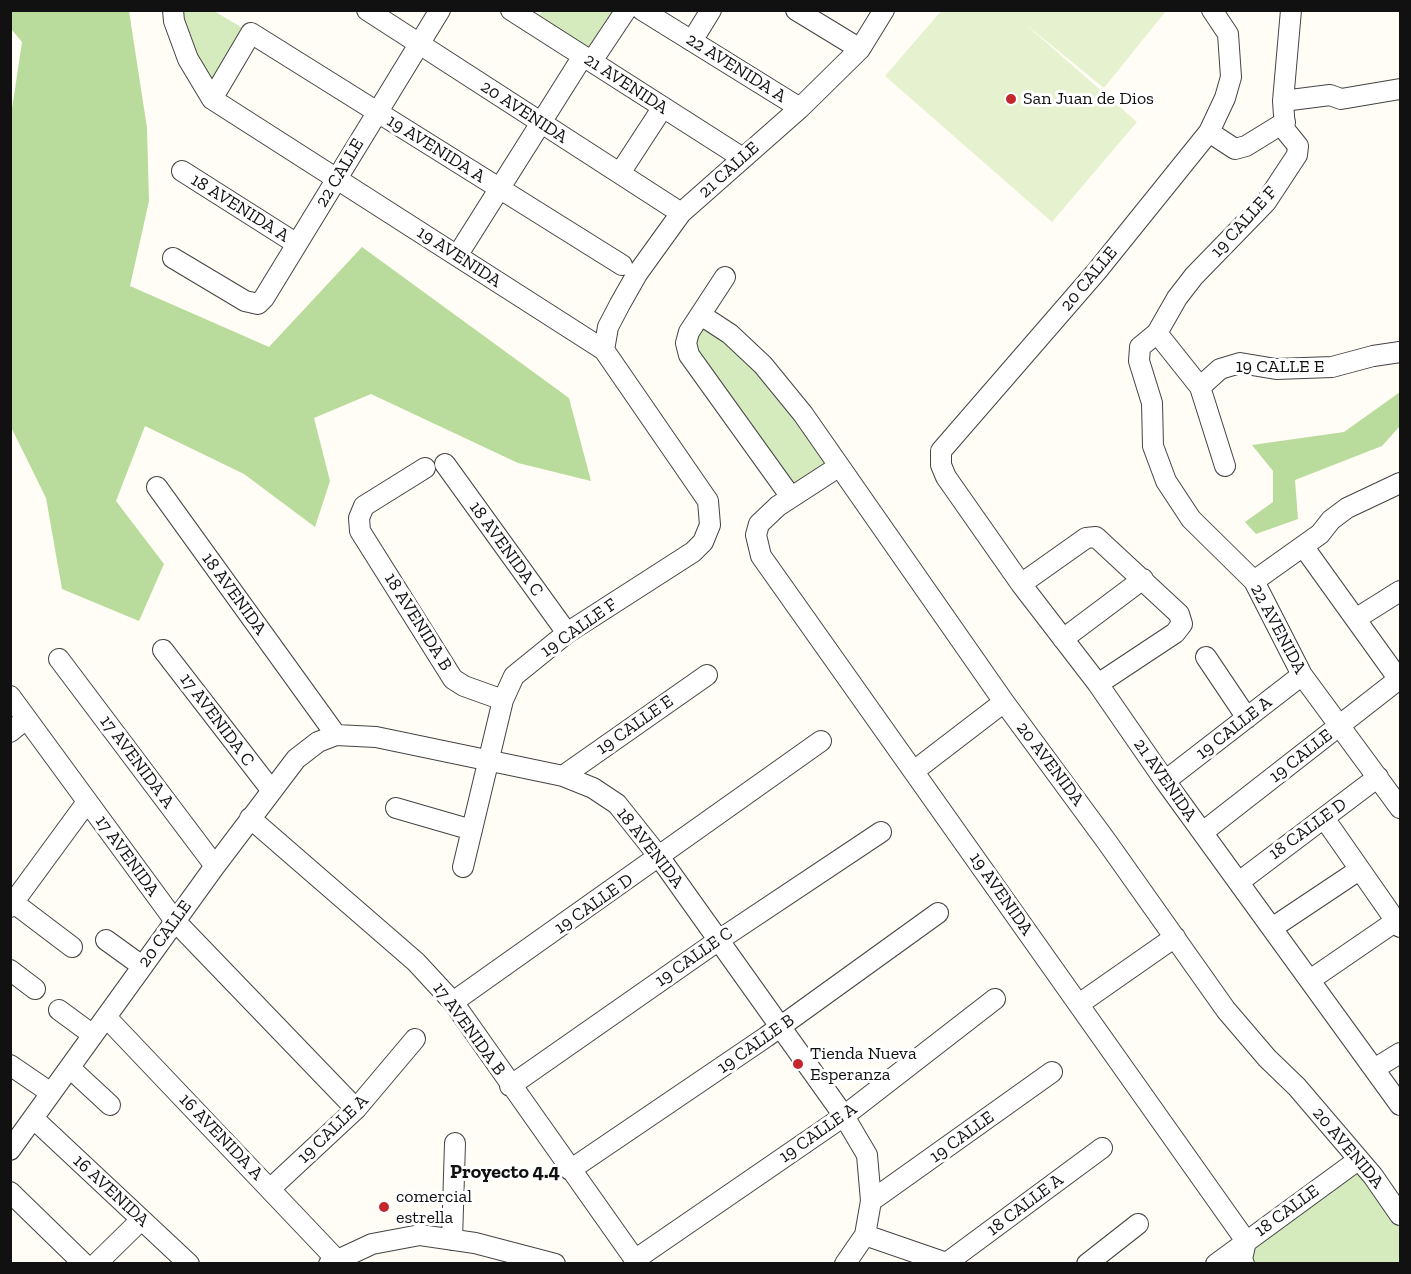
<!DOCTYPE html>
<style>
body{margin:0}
#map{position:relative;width:1411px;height:1274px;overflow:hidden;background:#fffdf5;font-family:"Zilla Slab",serif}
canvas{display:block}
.frame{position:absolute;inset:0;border:12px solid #111;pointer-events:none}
</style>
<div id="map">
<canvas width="1411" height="1274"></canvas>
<div class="frame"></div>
</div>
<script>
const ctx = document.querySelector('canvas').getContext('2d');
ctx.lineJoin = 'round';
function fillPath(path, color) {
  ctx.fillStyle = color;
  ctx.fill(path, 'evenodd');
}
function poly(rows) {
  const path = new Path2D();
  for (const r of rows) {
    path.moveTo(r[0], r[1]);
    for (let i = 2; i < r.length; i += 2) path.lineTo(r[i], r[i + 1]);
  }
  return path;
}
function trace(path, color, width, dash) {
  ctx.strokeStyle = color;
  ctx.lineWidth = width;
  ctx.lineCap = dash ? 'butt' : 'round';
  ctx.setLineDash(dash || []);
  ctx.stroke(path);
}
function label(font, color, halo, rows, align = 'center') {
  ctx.font = font + ' "Zilla Slab",serif';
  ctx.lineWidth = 6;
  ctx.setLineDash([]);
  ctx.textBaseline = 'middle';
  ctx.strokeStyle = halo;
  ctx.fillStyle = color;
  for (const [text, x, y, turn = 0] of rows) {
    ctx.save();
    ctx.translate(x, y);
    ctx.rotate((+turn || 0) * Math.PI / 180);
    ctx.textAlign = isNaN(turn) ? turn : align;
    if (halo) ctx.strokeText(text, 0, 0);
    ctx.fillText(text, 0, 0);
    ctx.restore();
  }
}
fillPath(poly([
 [173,11,214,11,251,33,212,99],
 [543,11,626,11,592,61,531,24],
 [701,315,730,334,838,467,791,497,695,365,689,332],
 [1358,1160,1400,1215,1400,1263,1244,1264,1246,1241]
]), '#d5ebbd');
fillPath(poly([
 [11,10,129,11,147,128,149,201,130,286,269,347,362,247,569,398,591,481,518,463,371,394,314,418,330,481,315,527,244,474,145,426,116,501,164,564,139,621,62,589,46,498,11,427,10,122,22,42,11,29],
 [1400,392,1400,426,1382,446,1295,480,1298,519,1256,534,1245,522,1273,502,1273,471,1252,445,1344,432]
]), '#b9dc9c');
fillPath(poly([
 [942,10,1166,11,1104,88,1024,23,1137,122,1052,222,885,76]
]), '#e6f2cf');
const minor = poly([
 [173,10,174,21,188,59,212,99,604,350,708,501,710,525,703,542,693,552,567,633,514,676,503,700,463,867],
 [367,10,681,213],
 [511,10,741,157],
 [642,10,800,108],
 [796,10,860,49],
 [1212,10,1228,34,1231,77,1225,98,1209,132,1097,271,941,451,941,465,946,477,1021,584,1098,684,1165,781,1400,1105],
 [1291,10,1283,101,1285,130,1298,146,1297,155,1266,202,1194,276,1177,298,1157,333,1140,347,1139,361,1152,403,1153,446,1166,481,1191,519,1254,581,1302,675,1400,808],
 [692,41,711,10],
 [592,61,626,10],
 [212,99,251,33,622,265],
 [1283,101,1330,95,1341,99,1400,89],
 [1209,132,1235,149,1246,146,1285,122],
 [182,171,297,244],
 [620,173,663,107],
 [457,256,583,56],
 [173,258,245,301,258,304,264,298,440,10],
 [725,277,689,332,686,343,689,355,791,497],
 [701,315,730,334,763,365,803,414,1004,702,1107,842,1226,1010,1267,1058,1297,1087,1373,1176,1400,1215],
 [1157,333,1200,387,1225,466],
 [604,350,608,327,620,304,637,274,681,213,800,108,860,49,884,10],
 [1200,387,1220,369,1240,363,1276,369,1332,367,1373,356,1400,352],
 [445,464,567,633],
 [838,467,778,506,759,524,756,535,761,556,1246,1241,1242,1259,1244,1264],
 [425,468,364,506,359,518,360,531,453,679,464,686,503,700],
 [157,487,336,735],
 [1303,546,1400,681],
 [1254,581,1320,534,1331,520,1347,508,1400,483],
 [1021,584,1086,538,1096,537,1179,614,1182,624,1175,633,1098,684],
 [1357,618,1400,591],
 [1063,639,1143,579],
 [163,650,272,791],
 [1206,657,1247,718],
 [59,659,215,866],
 [10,696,175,921,356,1109],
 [10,732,26,719],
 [914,771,1004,702],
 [563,776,707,675],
 [1165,781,1302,675],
 [396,808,472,830],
 [250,818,416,962,453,1002,638,1264],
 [1324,818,1400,927],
 [1203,832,1399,679],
 [1239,882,1378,777],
 [10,900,72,947],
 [10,907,87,802],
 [1272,928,1359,870],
 [106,940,142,966],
 [10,970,35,989],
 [1310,980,1396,921],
 [453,1002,821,741],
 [1079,1004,1175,937],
 [59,1010,93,1035],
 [106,1017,336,1259],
 [10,1065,51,1093],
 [70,1068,110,1105],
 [1374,1069,1400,1053],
 [510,1086,719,940,881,832],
 [33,1118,189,1264],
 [10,1150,215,866,296,759,318,742,336,735,376,737,563,776,593,788,617,804,660,858,844,1116,867,1155,871,1201,865,1235,845,1264],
 [570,1170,766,1037,938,913],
 [271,1188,356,1109,415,1039],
 [10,1192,84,1264],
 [871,1201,1052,1072],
 [865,1235,949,1264],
 [452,1240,455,1143],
 [636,1259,844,1116,995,999],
 [948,1262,1102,1148],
 [96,1264,141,1220],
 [329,1264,372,1244,420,1235,475,1243,555,1264],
 [1087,1264,1138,1224],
 [1216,1264,1358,1160]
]);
trace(minor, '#444', 22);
trace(minor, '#fff', 20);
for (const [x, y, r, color] of [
 [1011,99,6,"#c4262e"],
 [798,1064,6,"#c4262e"],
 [384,1207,6,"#c4262e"]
]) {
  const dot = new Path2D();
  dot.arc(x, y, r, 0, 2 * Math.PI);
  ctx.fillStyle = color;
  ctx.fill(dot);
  trace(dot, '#fff', 2);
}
label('18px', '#111', '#fff', [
 ["22 AVENIDA A",736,68,32],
 ["21 AVENIDA",626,84,33],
 ["20 AVENIDA",524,112,33],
 ["19 AVENIDA A",436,149,32],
 ["21 CALLE",729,170,-42],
 ["22 CALLE",340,173,-59],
 ["18 AVENIDA A",240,208,32],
 ["19 CALLE F",1244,222,-48],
 ["19 AVENIDA",459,257,33],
 ["20 CALLE",1089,279,-50],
 ["19 CALLE E",1280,367],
 ["18 AVENIDA C",506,549,54],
 ["18 AVENIDA",234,594,54],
 ["18 AVENIDA B",418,622,58],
 ["19 CALLE F",579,628,-35],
 ["22 AVENIDA",1278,629,62],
 ["17 AVENIDA C",217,720,53],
 ["19 CALLE E",635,725,-35],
 ["19 CALLE A",1234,728,-38],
 ["19 CALLE",1301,756,-38],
 ["17 AVENIDA A",137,762,53],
 ["20 AVENIDA",1050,764,53],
 ["21 AVENIDA",1165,780,55],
 ["18 CALLE D",1308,829,-36],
 ["18 AVENIDA",650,848,52],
 ["17 AVENIDA",127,856,54],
 ["19 AVENIDA",1001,894,55],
 ["19 CALLE D",594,904,-35],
 ["20 CALLE",165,934,-54],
 ["19 CALLE C",694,957,-35],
 ["17 AVENIDA B",469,1029,54],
 ["19 CALLE B",756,1044,-35],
 ["19 CALLE A",333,1129,-44],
 ["19 CALLE A",818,1133,-35],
 ["16 AVENIDA A",221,1137,46],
 ["19 CALLE",962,1137,-36],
 ["20 AVENIDA",1348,1148,50],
 ["16 AVENIDA",111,1191,43],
 ["18 CALLE A",1025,1205,-37],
 ["18 CALLE",1287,1211,-36]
]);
label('18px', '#111', '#fff', [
 ["San Juan de Dios",1023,99],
 ["Tienda Nueva",810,1054],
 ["Esperanza",810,1075],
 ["comercial",396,1197],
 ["estrella",396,1218]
], 'left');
label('bold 20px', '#111', '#fff', [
 ["Proyecto 4.4",505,1172]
]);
</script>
